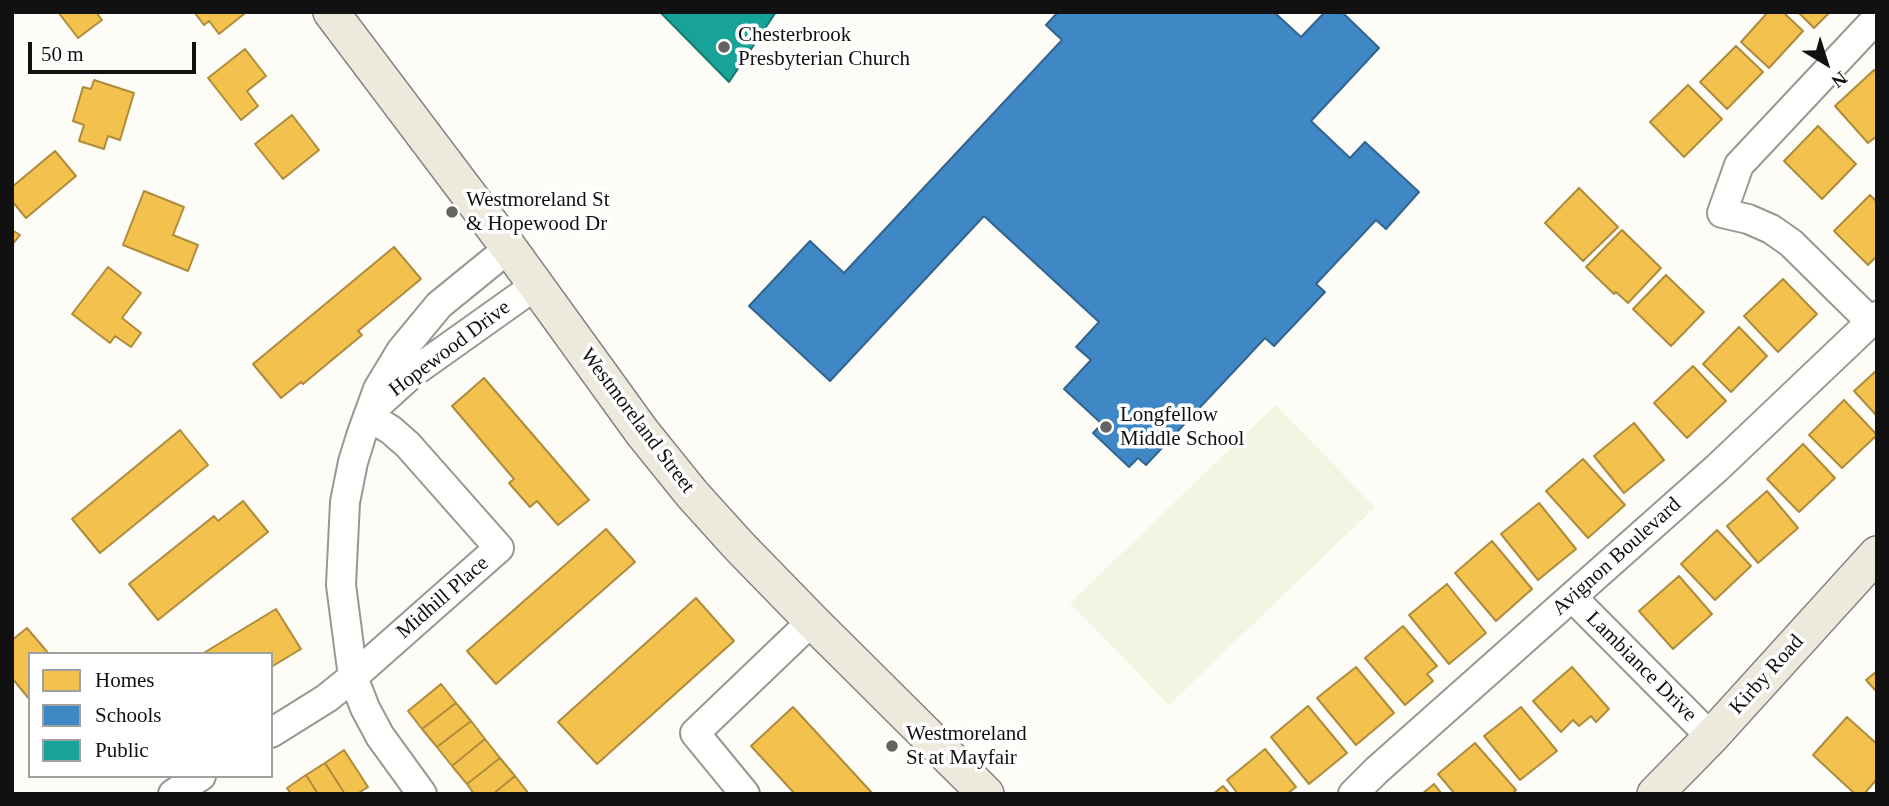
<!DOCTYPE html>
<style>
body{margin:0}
#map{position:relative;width:1889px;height:806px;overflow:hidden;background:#fdfcf7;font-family:"Times New Roman",serif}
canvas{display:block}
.frame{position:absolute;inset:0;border:14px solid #111;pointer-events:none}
.legend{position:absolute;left:28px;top:652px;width:245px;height:126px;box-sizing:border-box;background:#fff;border:2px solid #a0a0a0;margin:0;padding:9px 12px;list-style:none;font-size:21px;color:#111}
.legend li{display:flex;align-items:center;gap:14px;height:35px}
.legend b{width:35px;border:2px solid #a0a0a0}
.north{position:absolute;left:1791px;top:28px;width:70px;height:70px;-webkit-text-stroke:5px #fff;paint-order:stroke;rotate:142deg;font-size:19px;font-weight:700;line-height:28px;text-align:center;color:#111}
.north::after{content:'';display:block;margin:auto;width:24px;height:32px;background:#111;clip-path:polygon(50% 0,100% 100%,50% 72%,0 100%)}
.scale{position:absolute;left:28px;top:42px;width:168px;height:32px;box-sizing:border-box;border:4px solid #111;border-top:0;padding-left:9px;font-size:21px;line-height:24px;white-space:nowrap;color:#111;-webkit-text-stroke:5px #fff;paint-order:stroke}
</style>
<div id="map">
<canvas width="1889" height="806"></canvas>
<div class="frame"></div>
<ul class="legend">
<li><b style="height:19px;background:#f2c14e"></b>Homes</li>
<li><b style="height:19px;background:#3f88c5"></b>Schools</li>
<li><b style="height:19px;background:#17a398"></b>Public</li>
</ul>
<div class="north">N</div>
<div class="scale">50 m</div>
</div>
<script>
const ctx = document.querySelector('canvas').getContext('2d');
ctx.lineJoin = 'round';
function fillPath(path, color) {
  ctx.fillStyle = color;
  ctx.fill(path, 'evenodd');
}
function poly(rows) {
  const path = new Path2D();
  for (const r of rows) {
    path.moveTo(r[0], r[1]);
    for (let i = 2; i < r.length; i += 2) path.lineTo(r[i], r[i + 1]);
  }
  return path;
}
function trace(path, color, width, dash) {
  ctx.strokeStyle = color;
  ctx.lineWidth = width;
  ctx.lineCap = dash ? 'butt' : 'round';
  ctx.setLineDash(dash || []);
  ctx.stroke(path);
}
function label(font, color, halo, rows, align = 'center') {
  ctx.font = font + ' "Times New Roman",serif';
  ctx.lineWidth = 7;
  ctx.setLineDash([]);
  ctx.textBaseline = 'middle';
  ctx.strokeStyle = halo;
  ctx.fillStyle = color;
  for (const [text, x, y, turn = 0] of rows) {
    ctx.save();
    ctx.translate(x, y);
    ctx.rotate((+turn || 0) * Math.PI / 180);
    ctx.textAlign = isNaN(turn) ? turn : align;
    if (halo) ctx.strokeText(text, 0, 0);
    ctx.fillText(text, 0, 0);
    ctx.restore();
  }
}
fillPath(poly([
 [1276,405,1375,507,1169,705,1070,603]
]), '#f0f6e1');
const homes = poly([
 [58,12,96,12,102,20,78,38,58,12],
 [194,12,242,12,244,14,219,34,209,21,204,25,194,12],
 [1768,12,1783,12,1803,31,1769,68,1741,42,1768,12],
 [1798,12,1830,12,1814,28,1798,12],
 [1736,46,1763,72,1727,109,1700,82,1736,46],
 [245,49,266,76,247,91,258,106,241,120,208,78,245,49],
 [1874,70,1877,73,1877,136,1868,143,1835,106,1874,70],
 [94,80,134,93,120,140,108,136,104,149,79,141,84,125,73,121,83,87,91,89,94,80],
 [1688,85,1722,119,1684,157,1650,122,1688,85],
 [292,115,319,150,283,179,255,144,292,115],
 [1818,126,1856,164,1822,199,1784,161,1818,126],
 [55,151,76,176,26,218,12,201,12,187,55,151],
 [1579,188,1618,227,1583,261,1545,223,1579,188],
 [144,191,184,207,173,235,198,245,188,271,123,245,144,191],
 [1870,195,1877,202,1877,256,1868,265,1834,231,1870,195],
 [12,230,20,235,12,245,12,230],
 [1622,230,1661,268,1628,303,1616,292,1614,294,1586,267,1622,230],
 [394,247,421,279,358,331,362,335,303,384,301,382,281,398,253,364,394,247],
 [108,267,141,293,122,318,141,333,131,347,115,336,110,343,72,314,108,267],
 [1666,275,1704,312,1671,346,1633,309,1666,275],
 [1783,279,1817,314,1778,352,1744,316,1783,279],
 [1739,327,1767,356,1731,392,1703,364,1739,327],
 [1693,366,1726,401,1687,438,1654,403,1693,366],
 [1877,370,1877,416,1854,391,1877,370],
 [484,378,589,500,558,525,537,501,530,507,509,483,514,479,452,406,484,378],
 [1844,400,1877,435,1842,468,1809,435,1844,400],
 [1634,423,1664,460,1624,493,1594,456,1634,423],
 [180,430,208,465,100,553,72,519,180,430],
 [1803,444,1835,478,1799,512,1767,479,1803,444],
 [1583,459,1625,505,1588,538,1546,491,1583,459],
 [1767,491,1798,528,1758,563,1727,526,1767,491],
 [243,501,268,532,158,620,129,584,214,516,218,521,243,501],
 [1539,503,1576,549,1538,580,1501,534,1539,503],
 [606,529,635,562,496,684,467,651,606,529],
 [1717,530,1751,566,1715,600,1681,564,1717,530],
 [1492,541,1532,589,1496,621,1455,573,1492,541],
 [1679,576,1712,614,1673,649,1639,611,1679,576],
 [1447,584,1486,633,1449,664,1409,615,1447,584],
 [696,598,734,641,597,764,558,722,696,598],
 [276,609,301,649,271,667,271,654,202,654,276,609],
 [1403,626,1437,666,1427,674,1433,681,1405,705,1365,658,1403,626],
 [27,628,49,654,30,654,30,700,12,678,12,640,27,628],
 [1356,667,1394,713,1356,745,1317,698,1356,667],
 [1572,667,1609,709,1596,722,1591,716,1579,726,1573,720,1561,732,1533,701,1572,667],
 [1877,671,1877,692,1866,680,1877,671],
 [441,684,456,703,422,729,408,711,441,684],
 [456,703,471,721,437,747,422,729,456,703],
 [1308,706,1347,753,1309,784,1271,737,1308,706],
 [793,707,873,794,795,794,751,746,793,707],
 [1521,707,1557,751,1520,780,1484,736,1521,707],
 [1847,717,1877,744,1877,779,1864,794,1855,794,1813,755,1847,717],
 [471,721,485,739,452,766,437,747,471,721],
 [485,739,500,758,467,784,452,766,485,739],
 [1475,743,1516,790,1512,794,1455,794,1438,774,1475,743],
 [1265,749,1296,787,1287,794,1238,794,1227,780,1265,749],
 [344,750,368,787,357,794,345,794,325,763,344,750],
 [500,758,515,776,493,794,474,794,467,784,500,758],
 [325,763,345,794,318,794,306,775,325,763],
 [306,775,318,794,291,794,287,788,306,775],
 [515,776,529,794,493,794,515,776],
 [1434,784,1442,794,1422,794,1434,784],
 [1223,786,1230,794,1213,794,1223,786]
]);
fillPath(homes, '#f2c14e');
trace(homes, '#ae8c3c', 2);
const schools = poly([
 [1058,12,1274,12,1301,37,1325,12,1342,12,1379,48,1311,121,1350,158,1365,142,1419,192,1386,229,1376,220,1316,284,1325,292,1274,346,1265,338,1146,465,1138,458,1129,467,1093,433,1102,424,1064,389,1091,360,1076,347,1099,322,984,216,830,381,749,306,810,241,844,273,1062,40,1046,25,1058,12]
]);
fillPath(schools, '#3f88c5');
trace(schools, '#31648f', 2);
const public = poly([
 [660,12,776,12,729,82,660,12]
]);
fillPath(public, '#17a398');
trace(public, '#157770', 2);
const minor = poly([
 [1871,322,1791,243,1771,229,1748,219,1722,213,1739,165,1877,18],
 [382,401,415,371,536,285],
 [1572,597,1711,737],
 [271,733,327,698,353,677,499,548,408,445,391,430,368,416],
 [173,794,201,776],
 [422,794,380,736,365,708,353,677,341,585,345,502,353,462,362,433,378,389,401,351,439,305,509,248],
 [745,794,695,733,812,621],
 [1353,794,1377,770,1717,468,1877,316]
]);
const major = poly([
 [331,12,509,248,642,432,692,494,739,546,812,621,986,794],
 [1655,794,1711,737,1877,554]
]);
trace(minor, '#979795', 32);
trace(major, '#858482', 38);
trace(minor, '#fffffe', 28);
trace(major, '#ede9dc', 35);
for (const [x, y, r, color] of [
 [724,47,7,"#646362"],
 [452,212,7,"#646362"],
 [1106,427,7,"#646362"],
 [892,746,7,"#646362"]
]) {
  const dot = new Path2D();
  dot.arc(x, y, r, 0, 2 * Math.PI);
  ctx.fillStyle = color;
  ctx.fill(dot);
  trace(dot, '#fff', 2.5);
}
label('21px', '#111', '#fff', [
 ["Chesterbrook",738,35],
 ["Presbyterian Church",738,59],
 ["Westmoreland St",466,200],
 ["& Hopewood Dr",466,224],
 ["Longfellow",1120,415],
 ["Middle School",1120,439],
 ["Westmoreland",906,734],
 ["St at Mayfair",906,758]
], 'left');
label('21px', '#111', '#fff', [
 ["Hopewood Drive",450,349,-37],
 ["Westmoreland Street",637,421,53],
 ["Avignon Boulevard",1617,557,-42],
 ["Midhill Place",443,598,-41],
 ["Lambiance Drive",1641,667,45],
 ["Kirby Road",1767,675,-48]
]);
</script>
